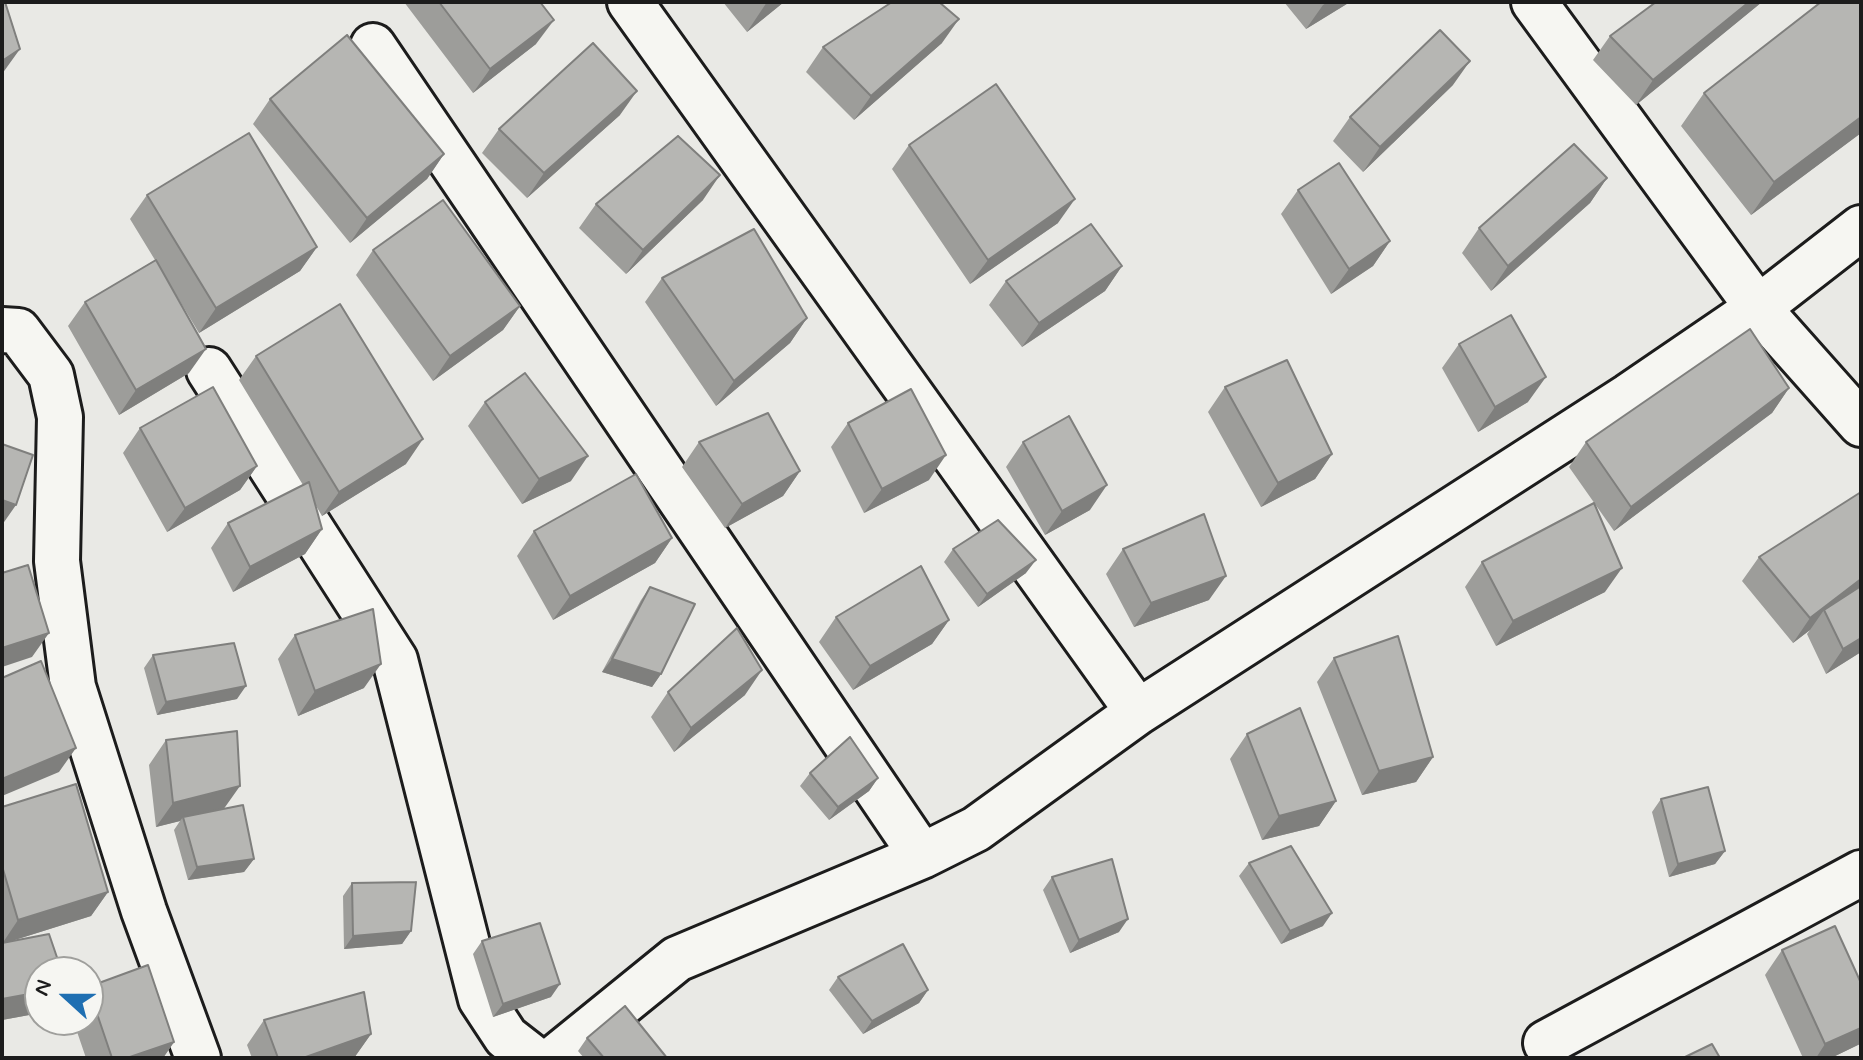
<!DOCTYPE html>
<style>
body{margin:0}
#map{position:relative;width:1863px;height:1060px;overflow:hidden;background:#e9e9e5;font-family:Mynerve,sans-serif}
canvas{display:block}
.frame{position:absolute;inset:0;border:4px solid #1c1c1c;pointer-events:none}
.north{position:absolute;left:24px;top:956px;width:80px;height:80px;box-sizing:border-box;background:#f6f6f2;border:2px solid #9f9f9c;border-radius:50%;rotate:291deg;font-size:22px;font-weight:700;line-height:32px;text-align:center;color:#1c1c1c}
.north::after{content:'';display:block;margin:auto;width:28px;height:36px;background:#1f6fb2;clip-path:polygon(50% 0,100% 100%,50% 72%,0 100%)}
</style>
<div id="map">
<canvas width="1863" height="1060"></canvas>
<div class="frame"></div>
<div class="north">N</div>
</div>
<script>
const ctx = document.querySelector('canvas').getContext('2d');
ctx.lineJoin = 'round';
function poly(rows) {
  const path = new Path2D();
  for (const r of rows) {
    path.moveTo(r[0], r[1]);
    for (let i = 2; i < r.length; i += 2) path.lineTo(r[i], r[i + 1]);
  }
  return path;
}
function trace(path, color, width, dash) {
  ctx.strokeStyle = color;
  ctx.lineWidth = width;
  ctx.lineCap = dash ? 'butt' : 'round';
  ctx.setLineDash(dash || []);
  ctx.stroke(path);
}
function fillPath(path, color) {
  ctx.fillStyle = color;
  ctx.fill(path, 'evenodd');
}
const minor = poly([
 [630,2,1138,712],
 [1534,2,1758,308,1861,424],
 [373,46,922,856],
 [2,330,18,331,51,375,60,417,57,561,73,687,144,911,198,1058],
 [209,370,395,660,481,999,506,1037,533,1058],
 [1546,1043,1861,873],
 [555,1058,677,959,922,856,976,829,1138,712,1629,396,1758,308,1861,228]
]);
trace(minor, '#1c1c1c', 50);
trace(minor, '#f6f6f2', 44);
fillPath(poly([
 [404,2,540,2,536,44,473,93],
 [723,2,784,2,747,32],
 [1284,2,1350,2,1306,29],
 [1762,2,1636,105,1593,60,1610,36],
 [1861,2,1861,133,1751,215,1681,126,1704,93],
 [942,43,854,120,806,72,823,47],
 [1453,85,1363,172,1333,141,1350,117],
 [270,99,444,154,427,179,350,243,253,124],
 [620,115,527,198,482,153,499,129],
 [909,145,1058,223,970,284,892,169],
 [1607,178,1590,203,1491,291,1462,253,1479,228],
 [1298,190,1390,241,1373,266,1331,294,1281,214],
 [147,195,317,247,300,271,199,333,161,270,189,373,119,415,68,326,85,302,155,260,130,219],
 [703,200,626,274,579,228,596,204],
 [373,250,520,306,503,330,433,381,356,275],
 [1122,266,1105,291,1022,347,989,305,1006,281],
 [662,278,807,318,790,343,716,406,645,302],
 [1459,344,1528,402,1478,432,1442,368],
 [256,356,406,464,322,516,315,504,322,529,305,554,233,592,211,548,228,523,303,485,239,380],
 [1225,387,1332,454,1315,479,1261,507,1208,412],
 [1789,388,1772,413,1614,531,1569,467,1586,442],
 [485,402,571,481,522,504,468,426],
 [848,423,929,480,864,513,831,447],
 [140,428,257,466,240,490,167,532,123,453],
 [699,442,800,471,783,496,725,528,682,467],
 [1023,442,1090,510,1045,535,1006,467],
 [1861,492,1861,652,1826,674,1807,634,1810,630,1793,643,1742,581,1759,557],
 [534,531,672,538,655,563,553,620,517,556],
 [953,549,1026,573,978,607,944,562],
 [1123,549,1209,600,1134,627,1106,574],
 [1482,562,1605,592,1496,646,1465,587],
 [650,587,661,674,652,687,602,672,641,600],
 [836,617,949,620,932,644,853,690,819,642],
 [295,635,364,688,298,716,278,659],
 [153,655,237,699,157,715,144,668],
 [1334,658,1433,757,1416,782,1362,795,1317,682],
 [668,692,745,695,674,752,651,717],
 [1247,734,1336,801,1319,826,1262,840,1230,759],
 [166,740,224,808,254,859,244,872,188,880,174,830,180,821,156,827,149,765],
 [810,773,878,778,869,791,829,820,800,786],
 [1661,799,1725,851,1715,864,1669,877,1652,812],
 [2,807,108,892,91,916,5,943,40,972,40,1013,2,1020],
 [1249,863,1323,926,1281,944,1239,876],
 [1052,877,1119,932,1070,953,1043,890],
 [352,883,411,931,402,944,344,949,343,896],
 [482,941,551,997,493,1017,473,954],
 [1782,950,1861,983,1860,1044,1831,1058,1803,1058,1765,975],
 [838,977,928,990,919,1003,863,1034,829,990],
 [88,989,174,1042,163,1058,86,1058,73,1020,88,1020],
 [264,1020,371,1034,354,1058,252,1058,247,1045],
 [587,1038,667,1058,584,1058,578,1051]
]), '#9d9d9a');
fillPath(poly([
 [767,2,784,2,747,32],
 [1328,2,1350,2,1306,29,1323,5],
 [1749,2,1762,2,1636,105,1653,80],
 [959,19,942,43,854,120,871,96],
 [554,20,536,44,473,93,490,69],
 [20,49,2,74,2,61],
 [1470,61,1453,85,1363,172,1380,147],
 [637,91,620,115,527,198,544,173],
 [1861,117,1861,133,1751,215,1774,182],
 [444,154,427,179,350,243,367,218],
 [720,175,703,200,626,274,643,250],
 [1607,178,1590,203,1491,291,1508,266],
 [1075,199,1058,223,970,284,988,260],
 [1390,241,1373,266,1331,294,1349,269],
 [317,247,300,271,199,333,216,308],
 [1122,266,1105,291,1022,347,1039,323],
 [520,306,503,330,433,381,450,356],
 [807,318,790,343,716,406,734,381],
 [206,349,189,373,119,415,136,390],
 [1546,377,1528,402,1478,432,1495,407],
 [1789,388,1772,413,1614,531,1631,507],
 [423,439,406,464,322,516,339,492],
 [1332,454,1315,479,1261,507,1278,483],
 [946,455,929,480,864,513,882,489],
 [588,456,571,481,522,504,539,479],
 [257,466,240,490,167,532,185,508],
 [800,471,783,496,725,528,742,504],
 [1107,485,1090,510,1045,535,1062,511],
 [2,500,16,505,2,525],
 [322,529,305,554,233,592,250,567],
 [672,538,655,563,553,620,570,596],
 [1036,560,1026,573,978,607,987,594],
 [1622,568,1605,592,1496,646,1513,621],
 [1226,576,1209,600,1134,627,1151,603],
 [1861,579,1861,590,1824,610,1810,630,1793,643,1810,618],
 [949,620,932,644,853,690,870,666],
 [49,633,32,657,2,667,2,648],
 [1861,638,1861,652,1826,674,1843,649],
 [612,659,661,674,652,687,602,672],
 [381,664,364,688,298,716,315,691],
 [762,670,745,695,674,752,691,728],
 [246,686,237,699,157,715,166,702],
 [76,748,59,772,2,796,2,779],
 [1433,757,1416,782,1362,795,1379,771],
 [878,778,869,791,829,820,838,807],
 [240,786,223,810,183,817,180,821,156,827,173,803],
 [1336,801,1319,826,1262,840,1279,816],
 [1725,851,1715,864,1669,877,1678,864],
 [254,859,244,872,188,880,197,867],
 [108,892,91,916,2,944,18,920],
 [1332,913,1323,926,1281,944,1290,931],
 [1128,919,1119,932,1070,953,1079,940],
 [411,931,402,944,344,949,353,936],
 [560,984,551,997,493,1017,503,1004],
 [928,990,919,1003,863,1034,872,1021],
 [40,992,40,1013,2,1020,2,999],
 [1861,1028,1860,1044,1831,1058,1816,1058,1825,1044],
 [371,1034,354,1058,303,1058],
 [174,1042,163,1058,127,1058]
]), '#7f7f7d');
const building = poly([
 [2,2,5,2,20,49,2,61,2,2],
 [439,2,540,2,554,20,490,69,439,2],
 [892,2,939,2,959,19,871,96,823,47,892,2],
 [1656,2,1749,2,1653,80,1610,36,1656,2],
 [1821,2,1861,2,1861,117,1774,182,1704,93,1821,2],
 [1440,30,1470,61,1380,147,1350,117,1440,30],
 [347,35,444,154,367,218,270,99,347,35],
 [593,43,637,91,544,173,499,129,593,43],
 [996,84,1075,199,988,260,909,145,996,84],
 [249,133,317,247,216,308,147,195,249,133],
 [678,136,720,175,643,250,596,204,678,136],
 [1574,144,1607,178,1508,266,1479,228,1574,144],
 [1339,163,1390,241,1349,269,1298,190,1339,163],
 [443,200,520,306,450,356,373,250,443,200],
 [1091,224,1122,266,1039,323,1006,281,1091,224],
 [754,229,807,318,734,381,662,278,754,229],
 [156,260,206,349,136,390,85,302,156,260],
 [340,304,423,439,339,492,256,356,340,304],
 [1511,315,1546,377,1495,407,1459,344,1511,315],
 [1750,329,1789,388,1631,507,1586,442,1750,329],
 [1287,360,1332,454,1278,483,1225,387,1287,360],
 [525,373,588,456,539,479,485,402,525,373],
 [213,387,257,466,185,508,140,428,213,387],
 [911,389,946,455,882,489,848,423,911,389],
 [768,413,800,471,742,504,699,442,768,413],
 [1069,416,1107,485,1062,511,1023,442,1069,416],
 [2,444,33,455,16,505,2,500,2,444],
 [636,474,672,538,570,596,534,531,636,474],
 [309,482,322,529,250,567,228,523,309,482],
 [1861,492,1861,579,1810,618,1759,557,1861,492],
 [1594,503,1622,568,1513,621,1482,562,1594,503],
 [1204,514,1226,576,1151,603,1123,549,1204,514],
 [998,520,1036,560,987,594,953,549,998,520],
 [28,565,49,633,2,648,2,573,28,565],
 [921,566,949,620,870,666,836,617,921,566],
 [1861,586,1861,638,1843,649,1824,610,1861,586],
 [650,587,695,604,661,674,612,659,650,587],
 [373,609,381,664,315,691,295,635,373,609],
 [737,628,762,670,691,728,668,692,737,628],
 [1398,636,1433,757,1379,771,1334,658,1398,636],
 [234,643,246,686,166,702,153,655,234,643],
 [41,661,76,748,2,779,2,678,41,661],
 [1300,708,1336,801,1279,816,1247,734,1300,708],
 [237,731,240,786,173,803,166,740,237,731],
 [850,737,878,778,838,807,810,773,850,737],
 [76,784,108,892,18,920,2,866,2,807,76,784],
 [1708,787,1725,851,1678,864,1661,799,1708,787],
 [243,805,254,859,197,867,183,817,243,805],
 [1291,846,1332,913,1290,931,1249,863,1291,846],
 [1112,859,1128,919,1079,940,1052,877,1112,859],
 [416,882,411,931,353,936,352,883,416,882],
 [540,923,560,984,503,1004,482,941,540,923],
 [1835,926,1861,983,1861,1028,1825,1044,1782,950,1835,926],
 [49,934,62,972,40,972,40,992,2,999,2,943,49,934],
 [903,944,928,990,872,1021,838,977,903,944],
 [148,965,174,1042,127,1058,112,1058,88,987,148,965],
 [364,992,371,1034,303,1058,278,1058,264,1020,364,992],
 [625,1006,667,1058,604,1058,587,1038,625,1006],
 [1712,1044,1720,1058,1683,1058,1712,1044]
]);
fillPath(building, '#b6b6b3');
trace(building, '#7f7f7d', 2);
</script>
